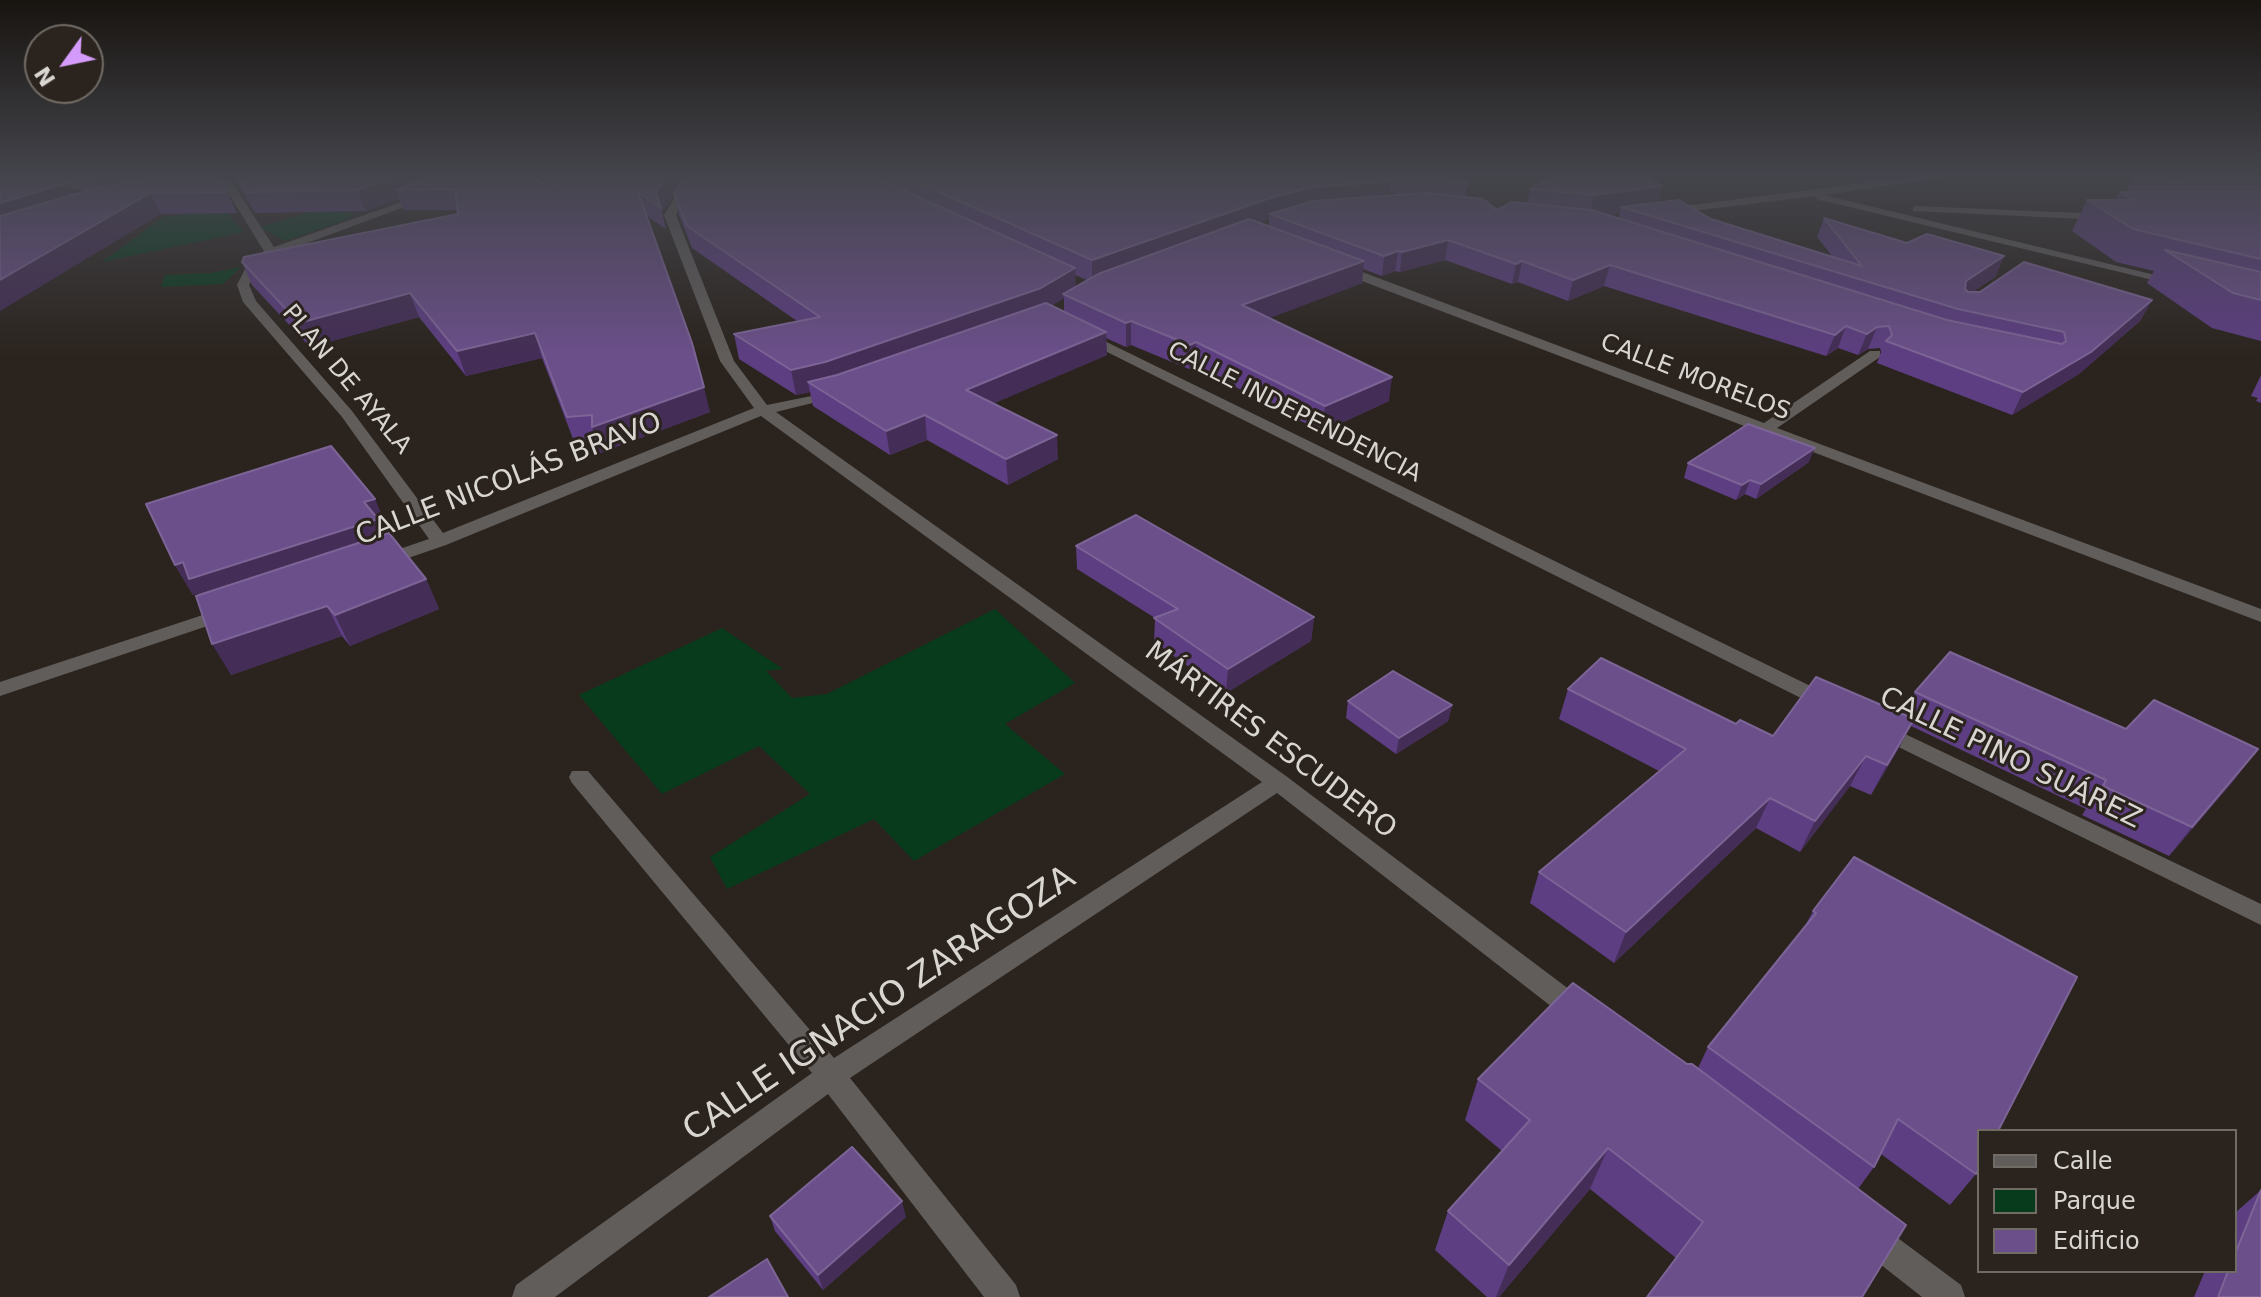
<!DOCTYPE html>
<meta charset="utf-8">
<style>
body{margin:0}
#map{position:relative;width:2261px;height:1297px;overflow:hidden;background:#2b241e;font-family:"DejaVu Sans",sans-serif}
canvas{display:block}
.legend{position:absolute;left:1977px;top:1129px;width:260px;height:144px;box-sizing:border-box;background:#2b241e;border:2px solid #716b66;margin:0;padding:10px 14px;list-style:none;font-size:24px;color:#d9d5d1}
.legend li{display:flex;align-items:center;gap:16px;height:40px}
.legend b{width:40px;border:2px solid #716b66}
.north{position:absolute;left:24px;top:24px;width:80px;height:80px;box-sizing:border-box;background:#2b241e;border:2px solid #716b66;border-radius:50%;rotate:237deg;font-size:22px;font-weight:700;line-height:32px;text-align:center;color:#d9d5d1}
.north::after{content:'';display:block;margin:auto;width:28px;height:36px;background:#d59bfa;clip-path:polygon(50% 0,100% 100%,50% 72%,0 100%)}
</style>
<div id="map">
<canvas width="2261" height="1297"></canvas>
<ul class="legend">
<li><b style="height:10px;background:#615d5a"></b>Calle</li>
<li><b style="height:22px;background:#083b1c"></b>Parque</li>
<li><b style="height:22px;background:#6b4f8a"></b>Edificio</li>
</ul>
<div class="north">N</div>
</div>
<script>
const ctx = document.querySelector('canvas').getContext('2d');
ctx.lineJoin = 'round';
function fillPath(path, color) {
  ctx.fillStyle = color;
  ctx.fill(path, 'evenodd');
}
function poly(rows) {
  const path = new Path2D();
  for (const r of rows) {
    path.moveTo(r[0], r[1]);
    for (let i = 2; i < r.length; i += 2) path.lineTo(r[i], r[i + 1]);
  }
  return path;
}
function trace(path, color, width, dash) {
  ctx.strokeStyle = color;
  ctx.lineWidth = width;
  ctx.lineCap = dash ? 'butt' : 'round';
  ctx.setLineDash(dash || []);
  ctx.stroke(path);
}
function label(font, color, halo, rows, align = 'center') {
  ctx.font = font + ' "DejaVu Sans",sans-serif';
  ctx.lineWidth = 6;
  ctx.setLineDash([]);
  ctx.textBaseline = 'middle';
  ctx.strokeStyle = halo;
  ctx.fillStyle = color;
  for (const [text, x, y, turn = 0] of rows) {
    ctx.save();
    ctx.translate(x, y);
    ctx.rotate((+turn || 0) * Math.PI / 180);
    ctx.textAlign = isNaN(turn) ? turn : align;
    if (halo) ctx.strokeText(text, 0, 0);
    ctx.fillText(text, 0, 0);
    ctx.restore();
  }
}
fillPath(poly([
 [329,206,357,216,285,241,260,227],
 [225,210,244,232,102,262,163,217],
 [241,267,223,284,161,287,165,275,211,273],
 [995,609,1075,683,1005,724,1065,774,914,861,874,819,727,889,710,857,810,794,759,746,662,794,579,695,722,628,783,669,766,671,792,698,827,694]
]), '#083b1c');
fillPath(poly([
 [211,176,230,179,274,247,421,195,431,197,275,255,256,270,249,285,256,301,352,411,443,533,754,408,720,361,664,215,677,194,701,176,713,176,685,198,676,215,734,361,767,405,841,390,841,396,776,412,1286,776,1590,1005,1594,1013,1590,1021,1580,1025,1570,1021,1277,793,850,1078,1016,1285,1020,1297,984,1297,828,1094,555,1297,512,1297,516,1285,812,1073,572,783,569,777,572,771,588,771,834,1058,1262,782,761,416,446,545,385,566,373,566,370,562,373,558,429,539,342,417,243,302,237,285,247,265,264,251,222,183,193,185,188,182,211,176],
 [1917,176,1950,176,1824,195,2184,282,2178,286,1816,199,1815,196,1668,214,1662,211,1668,208,1917,176],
 [1917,206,2105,214,2111,217,2105,220,1913,211,1913,207,1917,206],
 [1333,264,1341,264,1764,423,1870,351,1880,351,1880,357,1777,428,2261,609,2261,622,1333,270,1333,264],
 [1084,331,1837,699,1841,704,1837,709,1823,709,1079,338,1079,332,1084,331],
 [227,607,234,609,237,613,234,617,0,696,0,682,227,607],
 [1880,722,2261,904,2261,925,1872,734,1869,729,1872,724,1880,722],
 [1868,1219,1879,1224,1961,1285,1965,1297,1922,1297,1857,1246,1852,1235,1857,1224,1868,1219]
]), '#615d5a');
fillPath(poly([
 [0,176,218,176,227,192,237,213,161,214],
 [73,188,84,191,76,194],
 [228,176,534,176,545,186,549,186,539,176,1458,176,1468,184,1465,197,1497,210,1527,203,1530,189,1552,176,1658,202,1832,256,1817,237,1824,218,1907,243,2004,256,1995,277,1972,292,2152,300,2140,321,2079,374,2012,415,1877,363,1881,352,1880,348,1868,349,1858,355,1838,348,1826,356,1604,286,1568,301,1518,282,1512,284,1445,260,1400,272,1395,271,1382,276,1363,269,1362,283,1269,318,1389,401,1322,432,1195,366,1189,369,1131,345,1126,347,1106,338,1107,355,994,403,1058,459,1008,485,927,440,890,455,813,406,810,392,796,395,739,359,734,334,797,321,692,248,679,215,674,194,675,192,662,212,666,229,647,216,710,412,600,453,597,442,575,444,542,358,466,376,419,317,310,347,252,285,242,262,458,214,457,210,404,210,399,199,366,211,255,213,233,177],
 [1389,191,1402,195,1389,196],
 [1620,213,1619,218,1607,215],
 [1269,219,1269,226,1259,223],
 [1075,275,1087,280,1075,287],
 [1064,298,1064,312,1051,306],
 [2129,176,2261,176,2261,341,2212,328,2147,283,2154,271,2116,262,2072,231,2087,200,2115,200,2120,192,2126,192,2132,178],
 [2261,375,2261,403,2256,401,2258,398,2251,396],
 [1809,462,1756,499,1745,494,1736,500,1684,478,1688,463],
 [388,528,382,530,385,535,426,579,439,609,350,646,342,636,231,675,199,595,198,593,193,595,175,565],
 [1076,546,1314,617,1311,641,1226,693,1154,642,1155,618,1077,569],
 [1568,689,1736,724,1773,736,1903,715,1915,692,2236,778,2169,856,2082,815,2086,809,1911,726,1871,795,1850,786,1800,852,1756,828,1614,963,1530,903,1539,872,1659,771,1559,719],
 [1348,701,1452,705,1448,721,1396,754,1346,718],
 [1854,857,1976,1174,1950,1205,1881,1154,1874,1167,1858,1189,1676,1258,1590,1189,1499,1297,1487,1297,1435,1250,1448,1211,1502,1151,1465,1120,1478,1079,1687,1064,1698,1068,1708,1047,1805,926,1813,911],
 [2261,1190,2261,1297,2194,1297,2205,1271,2235,1271,2235,1213],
 [770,1216,906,1217,823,1290,775,1231]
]), '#5d3e82');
fillPath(poly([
 [93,176,198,176,103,197],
 [397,176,462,176,396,190,399,199,366,211,357,190],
 [667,176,696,176,675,192,662,212,656,192],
 [1390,181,1388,202,1270,214,1269,219,1092,283,1092,260,1273,197,1313,187],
 [70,182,81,203,0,228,0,203],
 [1662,186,1657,208,1621,207,1620,213,1589,217,1594,195],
 [150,193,161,214,0,311,0,280],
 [1448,240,1445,260,1400,272,1402,252],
 [1398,251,1395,271,1382,276,1384,256],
 [2004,256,1995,277,1957,301,1966,281],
 [1364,261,1362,283,1241,329,1242,305],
 [1522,261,1518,282,1512,284,1516,264],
 [1610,265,1604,286,1568,301,1573,280],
 [1075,268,1076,291,1063,294,1064,298,1042,311,829,387,808,382,810,392,796,395,791,370],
 [410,293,419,317,310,347,299,323],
 [2152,300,2140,321,2079,374,2012,415,2023,392],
 [1131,321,1131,345,1126,347,1126,323],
 [1846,326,1838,348,1826,356,1835,335],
 [1877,327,1868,349,1858,355,1867,334],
 [1106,332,1107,355,969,414,966,390],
 [535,333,542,358,466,376,457,351],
 [1196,342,1195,366,1189,369,1190,345],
 [1392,377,1389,401,1322,432,1325,406],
 [704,387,710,412,600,453,592,427],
 [925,415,927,440,890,455,886,431],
 [1057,435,1058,459,1008,485,1006,459],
 [1815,448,1809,462,1756,499,1761,484],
 [1750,480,1745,494,1736,500,1742,485],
 [375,499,388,528,382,530,391,549,207,610,198,593,193,595,175,565],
 [426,579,439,609,350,646,335,615],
 [327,606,342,636,231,675,212,644],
 [1314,617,1311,641,1226,693,1228,669],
 [1452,705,1448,721,1396,754,1399,738],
 [1914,719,1898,750,1871,795,1887,765],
 [2258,749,2236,778,2169,856,2192,827],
 [1866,756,1850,786,1800,852,1815,821],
 [1770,798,1756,828,1614,963,1626,932],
 [1608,1148,1590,1189,1499,1297,1496,1297,1509,1265],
 [902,1201,906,1217,823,1290,818,1275]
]), '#442d56');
const building = poly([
 [0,176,50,176,70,182,0,203,0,176],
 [157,176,218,176,227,192,150,193,0,280,0,216,96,188,157,176],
 [236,176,397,176,357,190,246,192,236,176],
 [433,176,534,176,545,186,557,186,558,180,554,176,667,176,656,192,661,208,638,192,692,343,704,387,592,427,592,415,567,417,535,333,457,351,410,293,299,323,242,262,244,257,458,214,455,189,396,190,433,176],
 [686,176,872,176,1075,268,1041,288,825,362,791,370,734,334,820,317,687,226,674,194,683,179,686,176],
 [903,176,1375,176,1390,181,1313,187,1273,197,1092,260,903,176],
 [1411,176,1458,176,1468,184,1421,179,1411,176],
 [1552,176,1647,176,1662,186,1594,195,1530,189,1552,176],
 [2155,176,2261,176,2261,181,2168,182,2155,176],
 [2120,192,2261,192,2261,259,2133,229,2087,200,2135,200,2120,192],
 [1425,193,1483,199,1497,210,1512,202,1592,210,1947,320,2062,344,2066,341,2064,332,1958,309,1621,207,1679,200,1711,219,1862,266,1824,218,1907,243,1927,234,2004,256,1966,281,1965,289,1968,292,1980,292,2024,262,2152,300,2091,352,2023,392,1886,341,1892,335,1889,326,1877,327,1867,334,1846,326,1835,335,1610,265,1573,280,1522,261,1516,264,1448,240,1402,252,1398,251,1384,256,1270,214,1313,201,1425,193],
 [1249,219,1364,261,1242,305,1392,377,1325,406,1196,342,1190,345,1131,321,1126,323,1063,294,1098,274,1249,219],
 [2165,250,2261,272,2261,300,2233,293,2165,250],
 [1046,303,1106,332,966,390,1057,435,1006,459,925,415,886,431,808,382,837,375,1046,303],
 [1748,424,1815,448,1761,484,1750,480,1742,485,1688,463,1748,424],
 [331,446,375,499,364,502,378,519,189,579,183,562,175,565,146,504,331,446],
 [1136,515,1314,617,1228,669,1154,618,1178,609,1076,546,1136,515],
 [389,533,426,579,335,615,327,606,212,644,196,596,389,533],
 [1950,652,2126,729,2154,700,2258,749,2192,827,2103,786,2106,780,1915,692,1950,652],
 [1601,658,1736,724,1740,720,1773,736,1816,677,1914,719,1887,765,1866,756,1815,821,1770,798,1626,932,1539,872,1686,749,1568,689,1601,658],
 [1393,671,1452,705,1399,738,1348,701,1393,671],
 [1854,857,2077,977,1998,1131,1979,1131,1979,1168,1976,1174,1898,1119,1874,1167,1708,1047,1816,913,1813,911,1854,857],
 [1573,983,1687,1064,1692,1064,1906,1225,1862,1297,1647,1297,1703,1222,1608,1148,1509,1265,1448,1211,1530,1120,1478,1079,1573,983],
 [852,1147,902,1201,818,1275,770,1216,852,1147],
 [2261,1190,2261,1297,2218,1297,2228,1271,2235,1271,2235,1254,2261,1190],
 [767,1259,788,1297,709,1297,767,1259]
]);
fillPath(building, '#6b4f8a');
trace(building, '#7c6496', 2);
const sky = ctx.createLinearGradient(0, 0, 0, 358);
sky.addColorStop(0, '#181410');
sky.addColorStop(0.49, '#44454c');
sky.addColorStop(1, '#44454c00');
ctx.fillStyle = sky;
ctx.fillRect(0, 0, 2261, 358);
label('24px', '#d9d5d1', '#2b241e', [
 ["CALLE MORELOS",1695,378,21],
 ["PLAN DE AYALA",346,380,50],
 ["CALLE INDEPENDENCIA",1294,413,27]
]);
label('28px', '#d9d5d1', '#2b241e', [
 ["CALLE NICOLÁS BRAVO",509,480,-21],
 ["MÁRTIRES ESCUDERO",1270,741,37],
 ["CALLE PINO SUÁREZ",2010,759,26]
]);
label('34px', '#d9d5d1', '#2b241e', [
 ["CALLE IGNACIO ZARAGOZA",880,1005,-34]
]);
</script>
